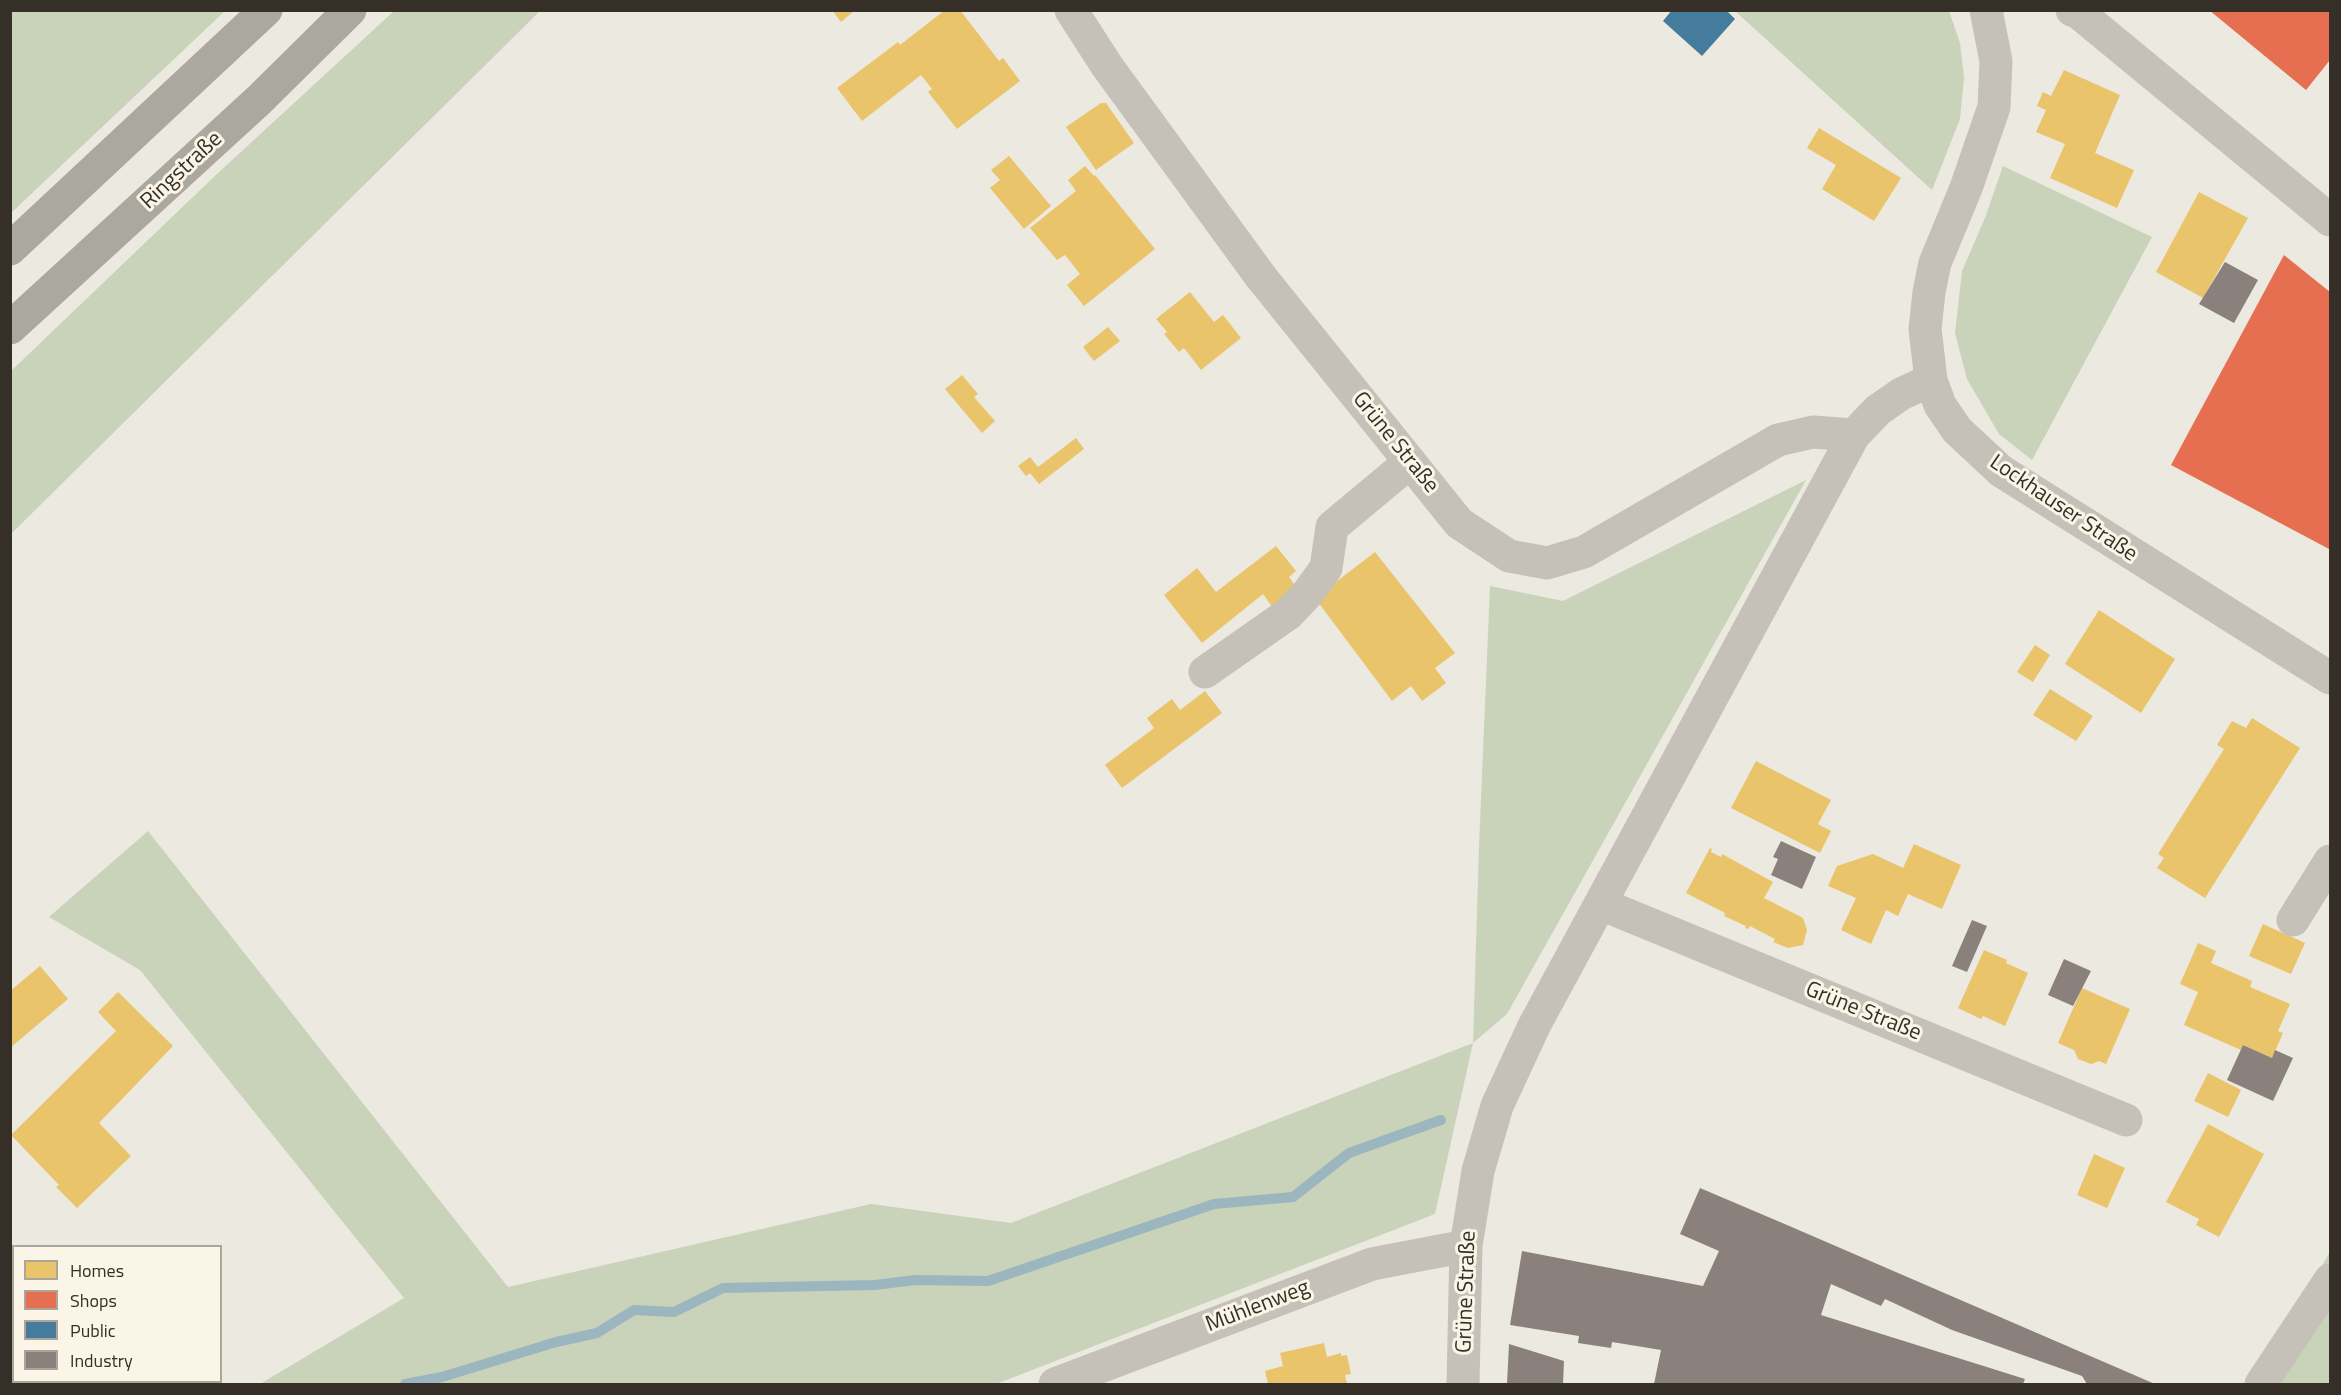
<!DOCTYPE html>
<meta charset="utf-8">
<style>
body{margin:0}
#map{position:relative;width:2341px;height:1395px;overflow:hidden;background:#ece9e0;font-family:"Titillium Web",sans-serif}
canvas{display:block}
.frame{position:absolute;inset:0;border:12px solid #362f27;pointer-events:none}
.legend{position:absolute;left:12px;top:1245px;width:210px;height:138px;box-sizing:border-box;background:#faf5e6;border:2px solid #aca69a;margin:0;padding:8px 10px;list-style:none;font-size:18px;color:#362f27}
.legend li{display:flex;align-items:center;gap:12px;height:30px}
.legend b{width:30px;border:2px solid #aca69a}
</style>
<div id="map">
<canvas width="2341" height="1395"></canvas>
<div class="frame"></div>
<ul class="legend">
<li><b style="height:16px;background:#e9c46a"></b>Homes</li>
<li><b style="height:16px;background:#e76f51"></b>Shops</li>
<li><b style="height:16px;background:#457b9d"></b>Public</li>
<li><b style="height:16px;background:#8a817c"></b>Industry</li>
</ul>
</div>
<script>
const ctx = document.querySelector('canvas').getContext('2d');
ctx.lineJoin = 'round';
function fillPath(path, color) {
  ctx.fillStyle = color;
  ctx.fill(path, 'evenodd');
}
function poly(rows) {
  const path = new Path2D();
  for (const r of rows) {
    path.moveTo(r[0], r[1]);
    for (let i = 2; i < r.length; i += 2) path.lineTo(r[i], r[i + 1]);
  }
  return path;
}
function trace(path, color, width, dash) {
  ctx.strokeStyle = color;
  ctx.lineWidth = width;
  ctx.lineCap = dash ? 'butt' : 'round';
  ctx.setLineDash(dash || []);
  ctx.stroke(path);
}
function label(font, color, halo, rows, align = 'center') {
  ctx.font = font + ' "Titillium Web",sans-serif';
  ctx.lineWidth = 6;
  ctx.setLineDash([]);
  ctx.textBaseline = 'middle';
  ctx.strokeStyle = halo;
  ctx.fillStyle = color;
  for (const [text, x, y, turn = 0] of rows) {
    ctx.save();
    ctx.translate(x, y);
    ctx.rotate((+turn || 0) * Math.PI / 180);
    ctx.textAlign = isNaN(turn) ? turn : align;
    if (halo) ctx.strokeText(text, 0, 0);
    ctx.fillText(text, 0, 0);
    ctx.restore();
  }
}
fillPath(poly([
 [11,10,225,10,225,11,11,213],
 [394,11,540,11,11,534,11,371,218,173],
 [1735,11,1949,11,1960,43,1964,78,1960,119,1932,190],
 [2003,166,2152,237,2032,460,1999,434,1967,379,1955,333,1962,271,1985,218],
 [1806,480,1507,1014,1473,1043,1435,1214,996,1384,260,1384,404,1298,140,970,49,917,148,831,508,1287,871,1204,1011,1223,1473,1043,1479,847,1490,586,1563,601],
 [2330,1252,2330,1384,2249,1384,2294,1313]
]), '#c8d3ba');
fillPath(poly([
 [832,10,855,10,841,22],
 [945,10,960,10,999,61,1003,58,1020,81,957,129,928,92,932,89,921,75,862,121,837,88,898,42,900,45],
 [2064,70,2120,95,2095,153,2134,170,2117,208,2050,178,2065,144,2036,132,2046,110,2037,106,2043,92,2051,96],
 [1101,103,1106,103,1134,143,1096,170,1066,127],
 [1819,128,1901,178,1874,221,1822,189,1836,165,1807,148],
 [1009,156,1051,206,1024,229,990,188,1000,180,991,170],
 [1085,166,1094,176,1095,175,1155,249,1084,306,1067,285,1080,274,1065,255,1057,260,1030,228,1076,191,1068,180],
 [2199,192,2248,218,2203,298,2156,272],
 [1190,292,1214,322,1223,315,1241,338,1201,370,1184,348,1179,352,1164,334,1167,332,1156,319],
 [1108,327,1120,341,1094,361,1083,347],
 [962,375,978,394,974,397,995,421,982,433,945,389],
 [1076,438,1084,449,1039,484,1030,473,1026,476,1018,466,1030,457,1038,467],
 [1276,546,1296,571,1289,577,1297,588,1273,608,1263,594,1202,643,1164,595,1197,568,1216,592],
 [1375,552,1455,653,1435,668,1446,683,1422,701,1411,686,1392,701,1315,598],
 [2099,610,2175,659,2141,713,2065,664],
 [2035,645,2050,655,2033,682,2017,672],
 [2050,689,2093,716,2076,741,2033,715],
 [1205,691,1222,713,1122,788,1105,765,1154,728,1147,718,1172,699,1180,710],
 [2252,718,2300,748,2205,898,2157,868,2164,858,2158,854,2224,749,2217,745,2232,721,2246,728],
 [1756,761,1831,800,1818,824,1831,831,1820,853,1731,808],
 [1914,844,1961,865,1942,909,1908,894,1898,916,1886,910,1871,944,1841,930,1856,898,1828,886,1837,866,1873,854,1903,868],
 [1710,848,1712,849,1711,852,1721,857,1722,854,1773,882,1764,898,1803,918,1807,930,1803,945,1788,948,1773,942,1775,939,1750,926,1748,929,1745,928,1746,926,1724,916,1725,913,1686,893],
 [2263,924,2305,943,2291,974,2249,956],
 [2198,943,2216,951,2211,963,2252,981,2250,987,2290,1004,2278,1031,2283,1033,2272,1058,2243,1045,2241,1050,2184,1025,2198,992,2180,984],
 [1984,950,2007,960,2006,963,2028,973,2005,1026,1983,1016,1981,1019,1958,1008],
 [40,966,68,999,10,1048,10,991],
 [2082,988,2130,1009,2106,1064,2099,1061,2091,1064,2078,1059,2074,1050,2058,1043],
 [118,992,173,1046,99,1123,131,1156,77,1208,56,1187,59,1185,11,1135,116,1031,98,1012],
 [2208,1073,2241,1090,2228,1117,2194,1101],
 [2208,1124,2264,1154,2219,1237,2196,1225,2199,1219,2166,1202],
 [2094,1154,2125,1168,2107,1208,2077,1195],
 [1324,1343,1327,1357,1341,1353,1341,1356,1347,1355,1351,1374,1345,1375,1347,1384,1268,1384,1265,1371,1283,1366,1280,1353]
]), '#e9c46a');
fillPath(poly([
 [2209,10,2330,10,2330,60,2306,90],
 [2284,255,2330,292,2329,549,2171,465]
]), '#e76f51');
fillPath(poly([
 [1672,10,1726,10,1735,19,1702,56,1663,21]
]), '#457b9d');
fillPath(poly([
 [2225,262,2258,280,2234,323,2199,304],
 [1781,841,1816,857,1802,889,1771,875,1778,859,1773,857],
 [1972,920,1987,926,1967,972,1952,966],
 [2064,959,2091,971,2073,1006,2048,995],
 [2243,1045,2272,1058,2275,1050,2293,1058,2273,1101,2227,1080],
 [1700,1188,1787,1225,2155,1384,2087,1384,2082,1376,1952,1330,1885,1299,1881,1306,1831,1284,1821,1315,2025,1379,2023,1384,1654,1384,1661,1350,1612,1342,1611,1348,1578,1343,1579,1336,1510,1325,1522,1251,1703,1286,1719,1251,1680,1234],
 [1509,1344,1564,1361,1563,1384,1507,1384]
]), '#8a817c');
trace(poly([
 [405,1384,442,1377,556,1342,597,1333,634,1310,674,1312,723,1288,875,1285,915,1280,988,1281,1214,1204,1293,1197,1349,1153,1441,1120]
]), '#9bb6be', 10);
trace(poly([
 [1071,10,1107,66,1261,277,1410,462,1459,523,1509,556,1547,563,1584,552,1778,440,1813,432,1854,435],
 [1986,10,1996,61,1994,107,1966,188,1935,263,1929,292,1925,329,1931,380,1940,405,1957,430,2001,471,2330,678],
 [2072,10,2079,13,2330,220],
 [1205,672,1288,614,1308,593,1326,568,1332,527,1410,462],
 [1601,904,2126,1120],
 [2293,920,2330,861],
 [1055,1384,1372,1264,1466,1246],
 [1463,1384,1466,1246,1478,1171,1497,1106,1534,1026,1854,435,1878,410,1901,394,1931,380],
 [2261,1384,2330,1280]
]), '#c5c1b9', 33);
trace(poly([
 [10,249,266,10],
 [10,328,259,100,350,10]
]), '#aba89f', 33);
label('22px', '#362f27', '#faf5e6', [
 ["Ringstraße",182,171,-43],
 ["Grüne Straße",1395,443,51],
 ["Lockhauser Straße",2063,509,34],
 ["Grüne Straße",1863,1012,22],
 ["Grüne Straße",1467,1292,-88],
 ["Mühlenweg",1258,1307,-21]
]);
</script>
